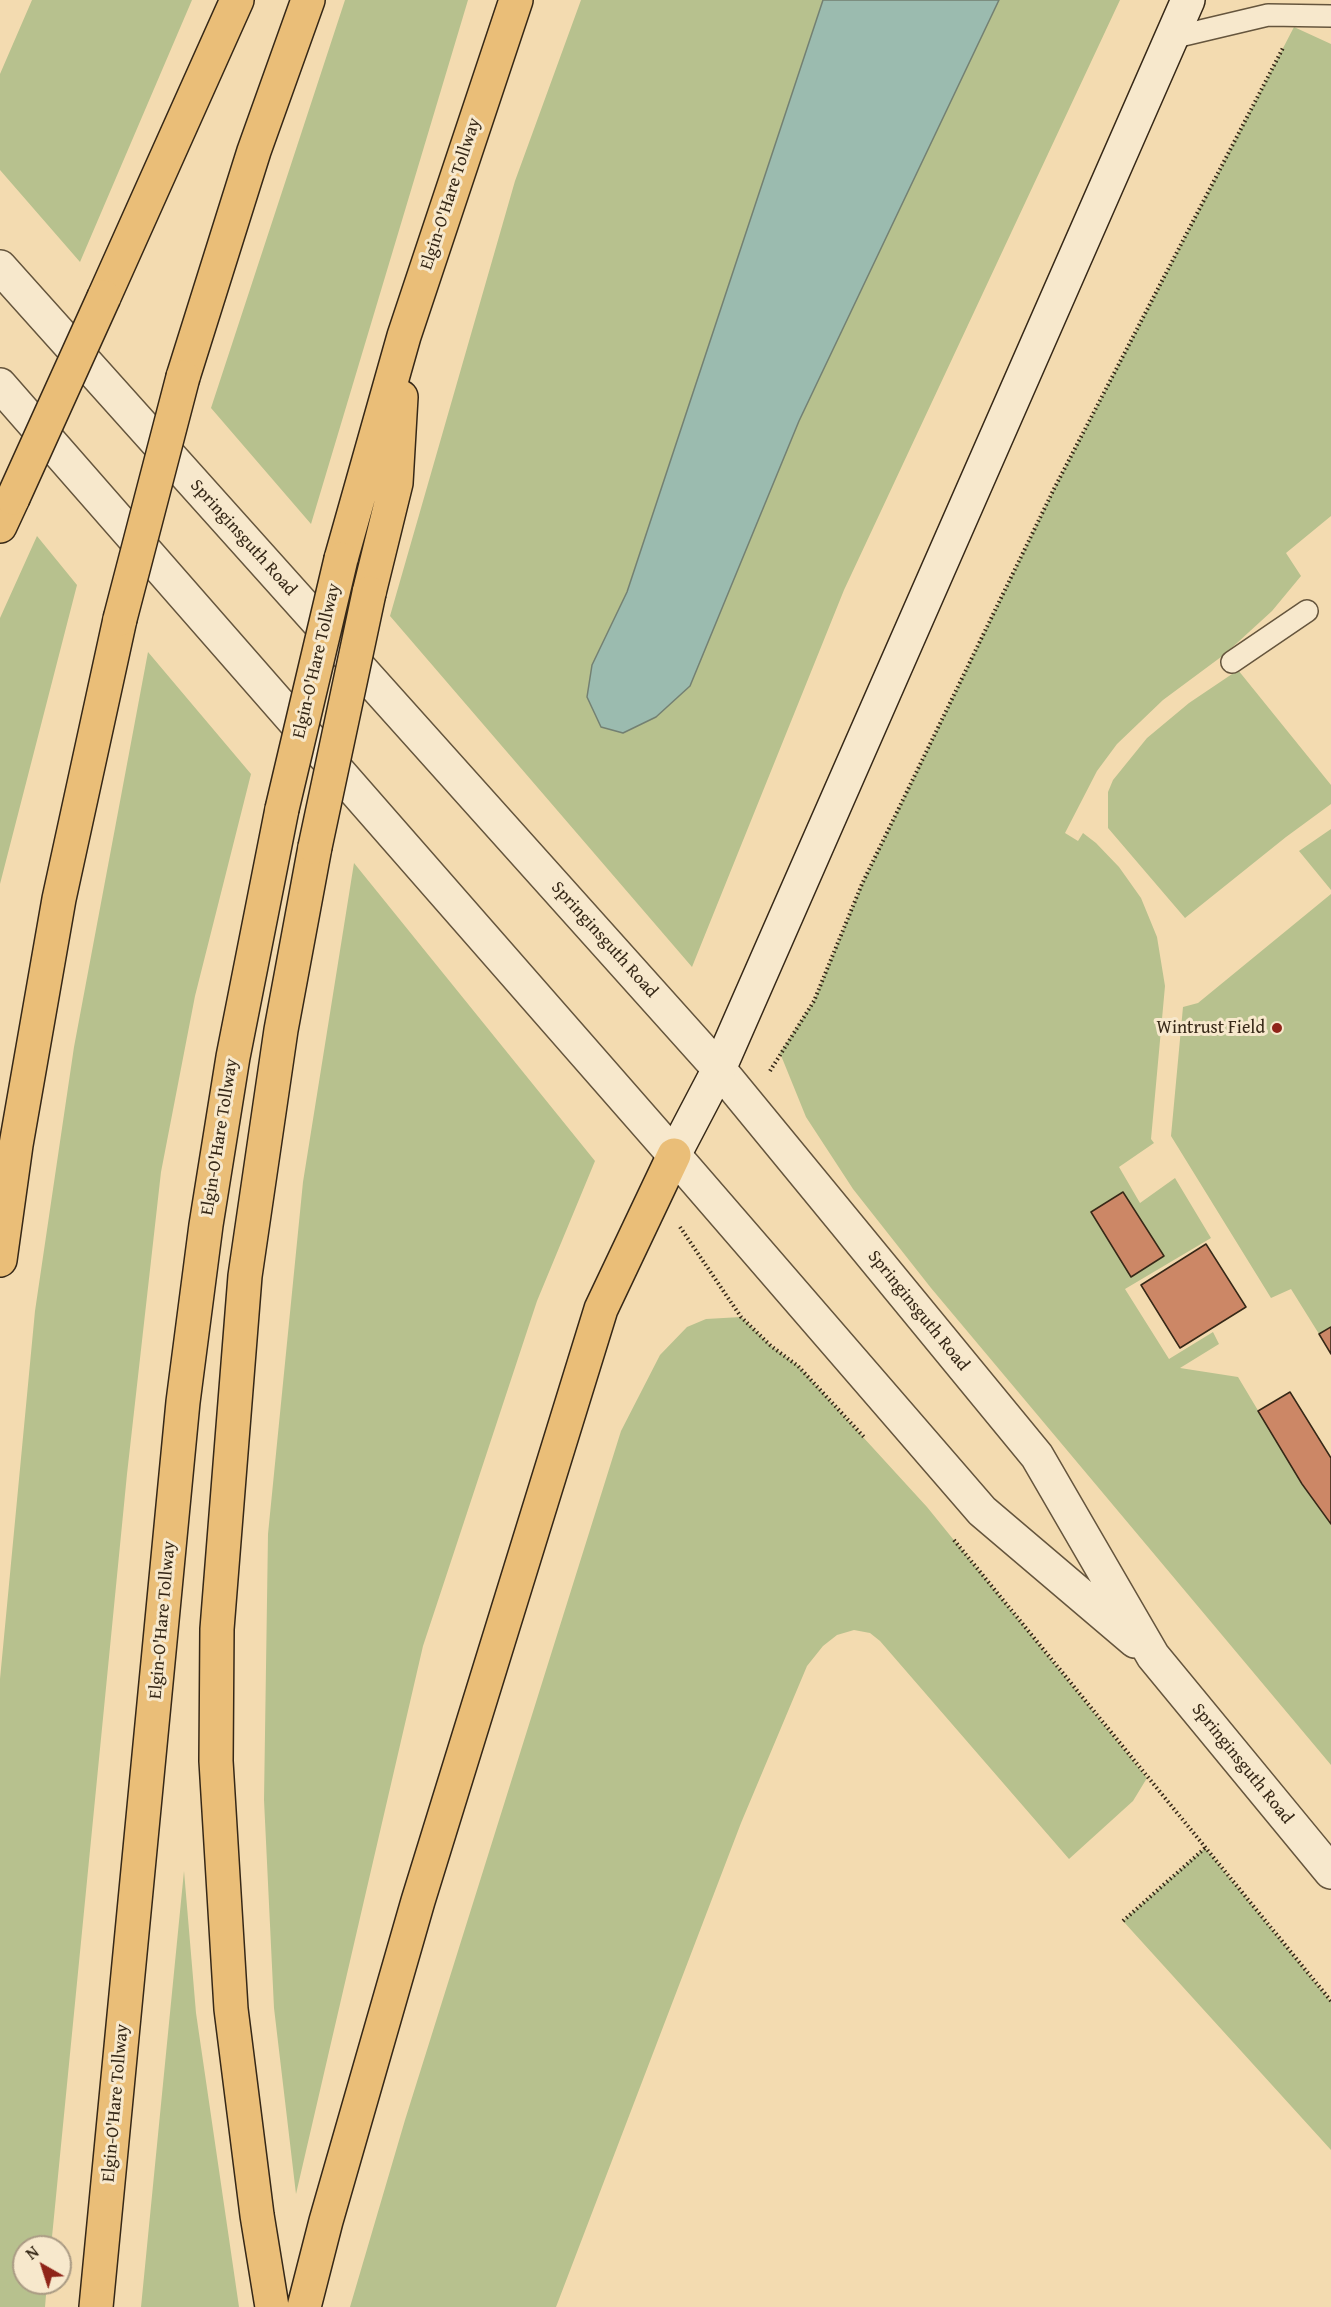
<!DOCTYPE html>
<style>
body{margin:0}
#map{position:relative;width:1331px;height:2307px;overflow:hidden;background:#f3dbb0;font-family:"Gentium Book Plus",serif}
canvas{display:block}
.north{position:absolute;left:12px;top:2235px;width:60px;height:60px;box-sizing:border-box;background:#f7e8cc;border:2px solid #aa9b84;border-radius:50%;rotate:321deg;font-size:16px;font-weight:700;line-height:24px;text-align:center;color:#362817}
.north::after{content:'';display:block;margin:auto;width:21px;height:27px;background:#8f2418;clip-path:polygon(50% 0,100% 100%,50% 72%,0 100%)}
</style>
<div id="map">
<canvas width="1331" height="2307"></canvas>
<div class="north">N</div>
</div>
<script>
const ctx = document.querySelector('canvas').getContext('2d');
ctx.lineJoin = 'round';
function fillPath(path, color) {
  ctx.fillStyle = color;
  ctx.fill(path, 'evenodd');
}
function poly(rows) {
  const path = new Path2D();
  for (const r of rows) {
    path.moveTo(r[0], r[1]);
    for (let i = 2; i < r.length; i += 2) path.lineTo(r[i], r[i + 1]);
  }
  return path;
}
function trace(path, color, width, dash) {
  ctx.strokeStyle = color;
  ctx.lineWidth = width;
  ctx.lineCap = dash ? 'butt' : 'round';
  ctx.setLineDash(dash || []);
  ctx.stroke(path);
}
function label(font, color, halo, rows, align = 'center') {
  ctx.font = font + ' "Gentium Book Plus",serif';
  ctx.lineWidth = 6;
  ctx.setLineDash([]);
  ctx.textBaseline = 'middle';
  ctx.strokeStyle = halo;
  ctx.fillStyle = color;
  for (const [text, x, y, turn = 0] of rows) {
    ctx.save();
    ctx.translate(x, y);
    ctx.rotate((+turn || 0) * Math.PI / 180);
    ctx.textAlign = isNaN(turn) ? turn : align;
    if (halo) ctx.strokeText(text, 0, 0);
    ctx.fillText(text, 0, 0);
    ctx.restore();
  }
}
fillPath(poly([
 [32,0,192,0,80,262,0,170,0,74],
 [345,0,468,0,311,524,211,408],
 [581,0,823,0,627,592,592,665,587,697,601,727,656,717,690,686,799,421,999,0,1120,0,844,590,692,967,390,616,515,181],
 [1294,27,1331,44,1331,516,1286,553,1301,576,1272,611,1225,654,1163,700,1117,744,1097,771,1065,833,1078,841,1083,833,1096,843,1119,867,1141,898,1157,937,1165,986,1151,1139,1154,1143,1119,1167,1140,1203,1175,1178,1211,1238,1125,1289,1169,1359,1213,1332,1219,1344,1180,1368,1238,1377,1302,1484,1331,1524,1331,1765,931,1288,853,1189,806,1117,780,1053,814,1001,862,884,1054,489],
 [37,536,77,585,0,884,0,618],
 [148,652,251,774,195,996,161,1172,127,1474,51,2247,24,2247,24,2283,47,2283,45,2307,0,2307,0,1679,35,1311,74,1047],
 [1238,670,1331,785,1331,804,1286,837,1185,918,1108,828,1108,792,1113,780,1147,738,1189,703],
 [1331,829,1331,890,1299,851],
 [354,863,595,1161,537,1301,423,1646,296,2194,274,2008,264,1800,268,1534,303,1182],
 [1331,894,1331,1327,1319,1334,1291,1289,1271,1298,1171,1136,1183,1007,1198,1003],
 [741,1317,771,1346,798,1366,927,1507,1147,1778,1133,1801,1069,1859,880,1641,870,1633,854,1630,837,1635,823,1646,807,1666,741,1823,556,2307,350,2307,405,2120,621,1431,660,1355,687,1327,706,1319],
 [1205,1848,1331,2002,1331,2150,1123,1921],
 [184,1871,196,2013,239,2307,141,2307]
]), '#b7c18e');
const water = poly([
 [823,0,999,0,799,421,690,686,656,717,623,733,601,727,587,697,592,665,627,592,823,0]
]);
fillPath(water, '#9bbbaf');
trace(water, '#738072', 1.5);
const building = poly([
 [1123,1192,1164,1256,1131,1277,1091,1212,1123,1192],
 [1206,1244,1246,1307,1180,1348,1141,1285,1206,1244],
 [1331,1327,1331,1354,1319,1334,1331,1327],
 [1290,1392,1331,1458,1331,1524,1302,1484,1258,1411,1290,1392]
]);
fillPath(building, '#cc8766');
trace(building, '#362817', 1.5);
const service = poly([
 [1171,38,1268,15,1331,16],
 [1232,662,1307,611]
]);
const tertiary = poly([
 [0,267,719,1069,1037,1456,1153,1656,1331,1872],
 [0,385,674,1155,982,1511,1135,1641]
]);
const secondary = poly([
 [674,1155,719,1069,1188,0]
]);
const motorway = poly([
 [104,297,237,0],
 [183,377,254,151,308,0],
 [0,526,13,498],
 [341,559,404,336,516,0],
 [369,593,396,483,401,397],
 [0,1260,16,1145,59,899,120,619],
 [96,2307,183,1402,206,1225,233,1057,282,809],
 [272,2307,257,2215,231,2009,216,1761,217,1629,245,1276,281,1030,315,847],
 [304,2307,326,2221,418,1901,601,1309,674,1155]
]);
trace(service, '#65553d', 24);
trace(tertiary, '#65553d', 36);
trace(secondary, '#362817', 36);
trace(motorway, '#362817', 36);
trace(poly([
 [770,1071,814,1001,862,884,1054,489,1284,46],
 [680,1227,741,1317,771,1346,798,1366,864,1437],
 [954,1540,1331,2001],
 [1123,1921,1205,1848]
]), '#362817', 4, [1.5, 3]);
trace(service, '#f7e8cc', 21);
trace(tertiary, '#f7e8cc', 33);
trace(secondary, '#f7e8cc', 33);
trace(motorway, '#eabe78', 33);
const motorwayBridge = poly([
 [13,498,104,297],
 [120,619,183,377],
 [282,809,341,559],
 [315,847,369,593]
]);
trace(motorwayBridge, '#362817', 36, []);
trace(motorwayBridge, '#eabe78', 33);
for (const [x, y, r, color] of [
 [1277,1028,6,"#8f2418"]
]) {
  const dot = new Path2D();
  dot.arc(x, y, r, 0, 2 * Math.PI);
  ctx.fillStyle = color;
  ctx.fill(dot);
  trace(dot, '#f7e8cc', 2);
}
label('18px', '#362817', '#f7e8cc', [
 ["Elgin-O'Hare Tollway",451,194,-72],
 ["Springinsguth Road",243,538,48],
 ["Elgin-O'Hare Tollway",317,661,-77],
 ["Springinsguth Road",604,940,48],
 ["Elgin-O'Hare Tollway",220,1137,-81],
 ["Springinsguth Road",918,1311,51],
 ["Elgin-O'Hare Tollway",163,1620,-85],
 ["Springinsguth Road",1242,1764,51],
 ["Elgin-O'Hare Tollway",116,2103,-85]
]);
label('18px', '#362817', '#f7e8cc', [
 ["Wintrust Field",1265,1028]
], 'right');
</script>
